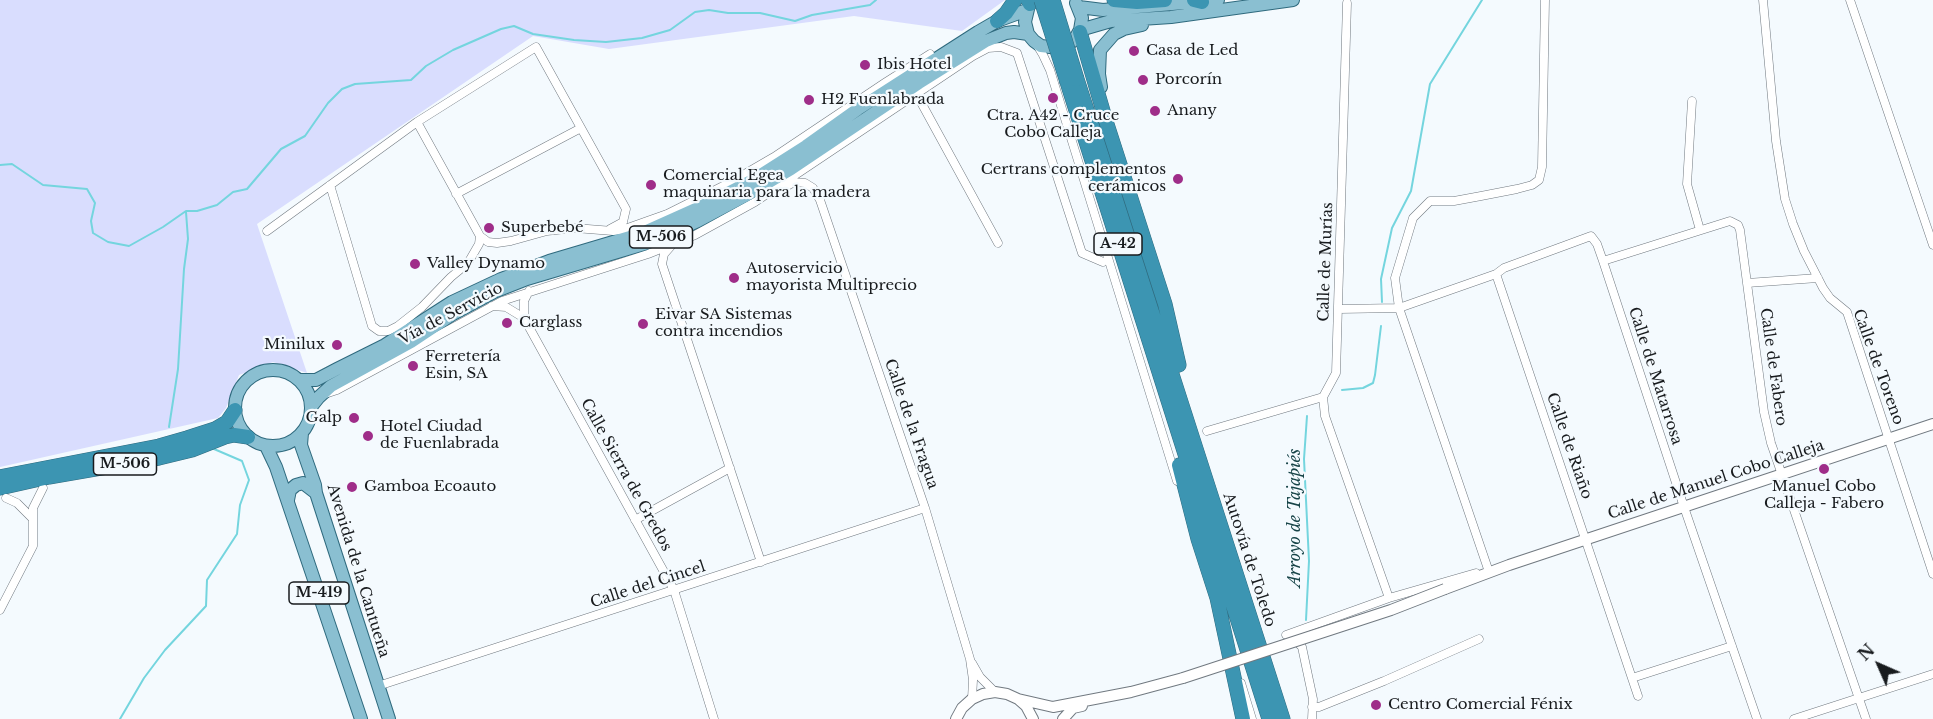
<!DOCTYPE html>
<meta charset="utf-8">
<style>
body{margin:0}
#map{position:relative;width:1933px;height:719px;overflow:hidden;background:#f4fafe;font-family:"Libre Baskerville",serif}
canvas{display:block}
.north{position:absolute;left:1849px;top:635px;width:60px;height:60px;-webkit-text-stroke:4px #f4fafe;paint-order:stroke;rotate:315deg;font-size:16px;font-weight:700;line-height:24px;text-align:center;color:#181b1e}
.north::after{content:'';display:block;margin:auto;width:21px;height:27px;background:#181b1e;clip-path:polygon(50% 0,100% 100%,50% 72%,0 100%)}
</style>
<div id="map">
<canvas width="1933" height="719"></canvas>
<div class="north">N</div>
</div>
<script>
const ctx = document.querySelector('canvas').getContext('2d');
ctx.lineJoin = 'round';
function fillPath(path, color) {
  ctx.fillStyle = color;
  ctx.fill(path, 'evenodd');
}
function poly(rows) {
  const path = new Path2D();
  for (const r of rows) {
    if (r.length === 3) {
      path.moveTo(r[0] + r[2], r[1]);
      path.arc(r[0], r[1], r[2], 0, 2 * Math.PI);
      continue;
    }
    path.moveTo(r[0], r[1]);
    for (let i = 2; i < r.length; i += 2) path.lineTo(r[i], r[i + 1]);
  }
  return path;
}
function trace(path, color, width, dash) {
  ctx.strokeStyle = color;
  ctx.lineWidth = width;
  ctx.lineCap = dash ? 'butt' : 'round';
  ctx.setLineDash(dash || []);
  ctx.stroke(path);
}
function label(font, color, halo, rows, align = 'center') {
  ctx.font = font + ' "Libre Baskerville",serif';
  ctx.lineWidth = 4.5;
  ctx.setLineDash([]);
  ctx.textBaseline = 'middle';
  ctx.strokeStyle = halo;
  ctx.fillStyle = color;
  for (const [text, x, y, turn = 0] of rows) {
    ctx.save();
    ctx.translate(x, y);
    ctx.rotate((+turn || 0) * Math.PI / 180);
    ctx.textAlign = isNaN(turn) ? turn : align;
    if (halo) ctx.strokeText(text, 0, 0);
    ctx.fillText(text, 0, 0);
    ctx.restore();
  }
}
fillPath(poly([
 [0,0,1005,0,962,31,854,16,609,49,533,36,257,224,307,373,273,362,239,375,226,408,218,418,0,467]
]), '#d9ddfe');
trace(poly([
 [0,165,12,164,43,185,87,189,95,203,91,221,93,233,108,242,129,246,163,227,186,211,197,211,217,205,233,192,247,189,281,149,305,136,328,103,342,89,355,84,411,80,426,66,453,50,501,29,514,26,533,34,574,40,606,42,642,38,670,30,695,12,709,10,728,13,760,13,795,21,812,15,870,5,876,0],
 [1382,302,1381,279,1392,228,1411,191,1430,84,1482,0],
 [1342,390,1363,388,1373,383,1375,375,1381,326],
 [169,427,178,369,184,269,188,239,186,212],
 [1306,620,1309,561,1304,459,1307,416],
 [120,719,144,678,165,650,206,606,207,580,237,534,240,505,249,480,242,461,214,449]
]), '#74d5de', 2);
const street = poly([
 [1763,0,1776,141,1785,199,1793,224,1804,251,1823,288,1830,298,1847,312,1933,574],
 [1850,0,1933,245],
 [1037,45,1043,55,1050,70,1177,481],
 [917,95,998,243],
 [1692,101,1687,184,1700,230],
 [417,122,480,236,488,242,497,243,511,241,547,231,575,228,613,231,622,230,667,214,731,182,774,157,886,82,930,54],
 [330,185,372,326,379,331,388,331,398,326,422,307,451,277,468,263,479,244,480,236],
 [787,186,794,182,805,183,813,188,820,200,925,508,970,659,973,680,972,699],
 [456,194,581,128],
 [267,231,417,122,536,47,626,209,623,222,610,229],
 [671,246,664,254,662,264,761,562],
 [1603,261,1730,221,1738,225,1740,230,1764,412,1771,443,1866,719],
 [1496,274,1638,696],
 [1747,283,1818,278],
 [492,306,506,307,524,318,674,590,714,719],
 [1339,309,1399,308,1496,274,1504,268,1591,236,1597,244,1603,261,1684,507,1757,719],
 [524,318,524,301,529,291],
 [325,394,337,390,502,301,648,254,695,235,755,202,973,56,988,48,1001,47,1017,53,1082,253,1103,262],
 [1323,397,1325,416,1389,598],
 [1207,431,1323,397,1336,373,1347,3],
 [6,498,17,503,32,518],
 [635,520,730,468],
 [1488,569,1399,308,1395,278,1413,218,1430,201,1454,201,1481,196,1517,189,1532,185,1539,180,1542,167,1545,0],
 [0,610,33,546,33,508,43,488],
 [1286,635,1389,598,1476,573],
 [1293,638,1302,647,1313,699,1312,719],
 [972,663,980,677,995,692],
 [1632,678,1732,646],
 [1241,683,1252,719],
 [378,686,925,508],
 [1312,707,1319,707,1384,681,1479,639],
 [1794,719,1933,674]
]);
const secondary = poly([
 [1445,589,1509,565,1933,424],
 [1018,699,1053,707,1131,692,1183,678],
 [956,719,962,708,972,699,983,694,995,692,1007,694,1018,699,1026,706,1033,719],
 [1063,719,1073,708,1082,706]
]);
const primary = poly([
 [1029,5,1025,22,1028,34,1034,41,1041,46,1059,48,1068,45,1075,39,1080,30,1082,18,1076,3],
 [1079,7,1103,10,1218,0],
 [1080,30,1111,21,1171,17,1293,0],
 [1101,87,1099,74,1100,50,1114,34,1124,29,1142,25],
 [273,408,38],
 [300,380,316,380,337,369,385,345,452,302,501,279,549,261,640,234,698,208,751,181,806,146,858,109,978,32,997,21,1027,10],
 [311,407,319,397,331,386,411,342,453,314,494,292,527,279,651,242,698,221,745,196,791,169,919,83,986,41,1006,33,1014,32,1028,34],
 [302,433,301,445,315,485,316,493,389,719],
 [266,446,276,467,361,719],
 [288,500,290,490,296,485,303,483,316,493]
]);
const highway = poly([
 [1028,0,1030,4],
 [1114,0,1137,2,1165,0],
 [1194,0,1202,2],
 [997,21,1006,13,1015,0],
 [1080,32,1106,121,1165,304,1179,365],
 [1077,79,1283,719],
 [1067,82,1269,719],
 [1179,465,1198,539,1217,598,1243,719],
 [0,477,159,446,187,438,215,429,227,422,235,410],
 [0,488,49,477,159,458,192,450,225,437,234,435,248,437]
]);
trace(street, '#717980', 9);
trace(secondary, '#717980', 12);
trace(primary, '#2f6a7e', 14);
trace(highway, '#2f6a7e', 15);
trace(street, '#fff', 8);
trace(secondary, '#fff', 10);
trace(primary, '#8abfd1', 12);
trace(highway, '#3c95b2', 14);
const secondaryBridge = poly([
 [1183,678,1391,610,1445,589]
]);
const highwayBridge = poly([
 [1041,0,1067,82],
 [1053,0,1077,79]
]);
trace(secondaryBridge, '#717980', 12, []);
trace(highwayBridge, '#2f6a7e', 15, []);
trace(secondaryBridge, '#fff', 10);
trace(highwayBridge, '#3c95b2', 14);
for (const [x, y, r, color] of [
 [1134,51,6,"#9f2d89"],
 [865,65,6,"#9f2d89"],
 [1143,80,6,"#9f2d89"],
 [1053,98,6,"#9f2d89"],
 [809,100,6,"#9f2d89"],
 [1155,111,6,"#9f2d89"],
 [1178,179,6,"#9f2d89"],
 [651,185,6,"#9f2d89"],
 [489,228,6,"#9f2d89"],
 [415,264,6,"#9f2d89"],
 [734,278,6,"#9f2d89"],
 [507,323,6,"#9f2d89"],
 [643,324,6,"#9f2d89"],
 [337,345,6,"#9f2d89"],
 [413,366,6,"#9f2d89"],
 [354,418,6,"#9f2d89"],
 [368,436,6,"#9f2d89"],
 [1824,469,6,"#9f2d89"],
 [352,487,6,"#9f2d89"],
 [1376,705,6,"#9f2d89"]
]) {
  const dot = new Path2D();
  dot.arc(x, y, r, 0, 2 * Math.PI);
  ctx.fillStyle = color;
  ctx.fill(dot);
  trace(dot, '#f4fafe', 2);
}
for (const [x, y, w] of [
 [661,237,63],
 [1118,244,48],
 [125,464,63],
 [319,593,60]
]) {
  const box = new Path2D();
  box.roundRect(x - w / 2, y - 11, w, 22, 4.5);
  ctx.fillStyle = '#f4fafe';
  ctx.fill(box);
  trace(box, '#181b1e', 1.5);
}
label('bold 14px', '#181b1e', null, [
 ["M-506",661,237],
 ["A-42",1118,244],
 ["M-506",125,464],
 ["M-419",319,593]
]);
label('15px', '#181b1e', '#f4fafe', [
 ["Casa de Led",1146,51],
 ["Ibis Hotel",877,65],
 ["Porcorín",1155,80],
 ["H2 Fuenlabrada",821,100],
 ["Anany",1167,111],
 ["Ctra. A42 - Cruce",1053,116,"center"],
 ["Cobo Calleja",1053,133,"center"],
 ["Certrans complementos",1166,170,"right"],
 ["cerámicos",1166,187,"right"],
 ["Comercial Egea",663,176],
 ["maquinaria para la madera",663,193],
 ["Superbebé",501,228],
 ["Valley Dynamo",427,264],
 ["Autoservicio",746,269],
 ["mayorista Multiprecio",746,286],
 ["Eivar SA Sistemas",655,315],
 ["contra incendios",655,332],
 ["Carglass",519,323],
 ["Minilux",325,345,"right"],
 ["Ferretería",425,357],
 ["Esin, SA",425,374],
 ["Galp",342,418,"right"],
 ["Hotel Ciudad",380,427],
 ["de Fuenlabrada",380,444],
 ["Gamboa Ecoauto",364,487],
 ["Manuel Cobo",1824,487,"center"],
 ["Calleja - Fabero",1824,504,"center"],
 ["Centro Comercial Fénix",1388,705]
], 'left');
label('15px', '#181b1e', '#f4fafe', [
 ["Calle de Murías",1326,262,-88],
 ["Vía de Servicio",451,314,-28],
 ["Calle de Fabero",1773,367,82],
 ["Calle de Toreno",1878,367,70],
 ["Calle de Matarrosa",1655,376,72],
 ["Calle de la Fragua",911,424,71],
 ["Calle de Riaño",1569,446,71],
 ["Calle Sierra de Gredos",626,475,61],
 ["Calle de Manuel Cobo Calleja",1716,480,-18],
 ["Autovía de Toledo",1249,560,72],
 ["Avenida de la Cantueña",358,571,73],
 ["Calle del Cincel",648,585,-18]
]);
label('italic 16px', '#174448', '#f4fafe', [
 ["Arroyo de Tajapiés",1295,518,-90]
]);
</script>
